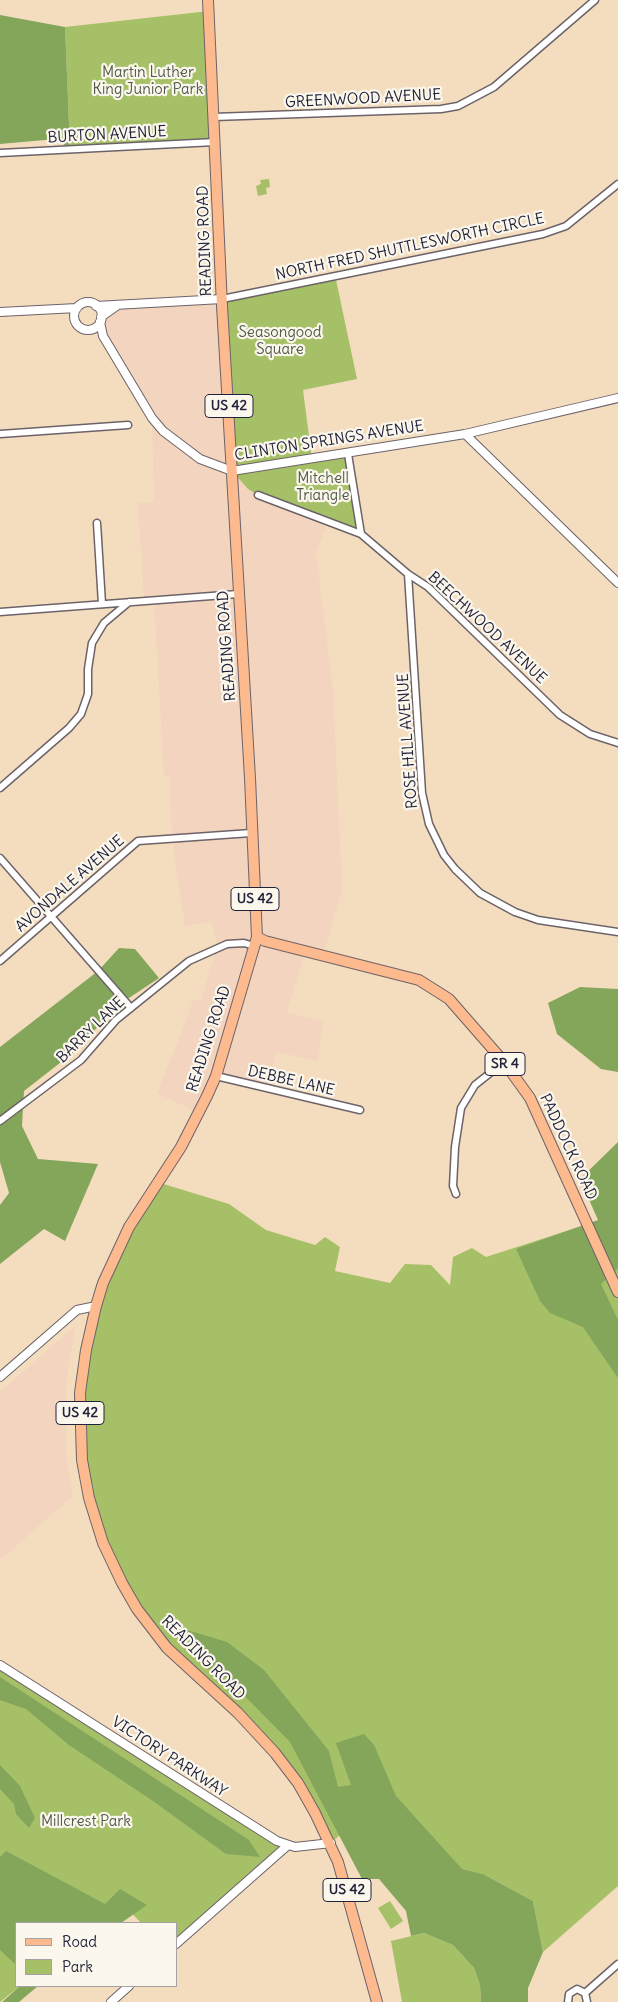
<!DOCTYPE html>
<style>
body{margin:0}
#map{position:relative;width:618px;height:2002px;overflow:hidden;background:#f4ddbf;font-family:Delius,sans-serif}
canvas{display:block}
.legend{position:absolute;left:15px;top:1922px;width:162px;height:65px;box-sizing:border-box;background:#fbf7ec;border:1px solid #a4a2a5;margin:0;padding:6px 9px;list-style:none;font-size:15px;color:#22223b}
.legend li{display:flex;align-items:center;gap:10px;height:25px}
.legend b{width:25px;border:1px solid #a4a2a5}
</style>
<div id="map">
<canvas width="618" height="2002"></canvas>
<ul class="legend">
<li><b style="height:6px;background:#fcba8e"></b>Road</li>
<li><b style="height:14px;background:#a5c066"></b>Park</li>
</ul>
</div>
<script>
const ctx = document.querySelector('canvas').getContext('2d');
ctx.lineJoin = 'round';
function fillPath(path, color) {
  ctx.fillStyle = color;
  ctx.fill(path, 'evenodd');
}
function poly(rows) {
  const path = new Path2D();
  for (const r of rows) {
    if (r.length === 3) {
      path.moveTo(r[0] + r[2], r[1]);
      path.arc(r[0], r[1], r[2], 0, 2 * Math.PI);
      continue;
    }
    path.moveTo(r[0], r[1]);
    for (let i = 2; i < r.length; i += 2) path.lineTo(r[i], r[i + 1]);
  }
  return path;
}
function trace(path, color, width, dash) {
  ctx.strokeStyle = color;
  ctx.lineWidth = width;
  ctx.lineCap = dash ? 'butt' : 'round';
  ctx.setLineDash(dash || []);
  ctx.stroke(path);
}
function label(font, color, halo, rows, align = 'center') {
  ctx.font = font + ' Delius,sans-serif';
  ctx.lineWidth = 4.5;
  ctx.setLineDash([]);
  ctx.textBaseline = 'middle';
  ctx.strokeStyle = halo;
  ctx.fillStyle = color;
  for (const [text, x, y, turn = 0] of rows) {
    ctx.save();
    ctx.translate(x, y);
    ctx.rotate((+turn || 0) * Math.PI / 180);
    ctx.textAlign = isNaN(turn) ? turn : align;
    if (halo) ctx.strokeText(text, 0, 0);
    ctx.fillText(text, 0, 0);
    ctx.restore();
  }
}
fillPath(poly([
 [222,299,328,522,316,552,333,689,342,889,323,956,305,952,287,1012,323,1022,317,1061,277,1052,267,1088,216,1076,199,1113,157,1093,187,1019,193,999,201,1001,217,947,212,922,185,926,172,839,170,776,164,777,154,600,144,601,138,503,154,502,152,418,103,336,101,320,113,309],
 [76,1325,69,1362,65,1406,67,1460,73,1496,0,1560,0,1392]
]), '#f3d4be');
fillPath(poly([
 [209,11,215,142,70,149,65,27],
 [269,179,270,187,266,188,267,194,258,196,256,186,261,184,260,180],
 [335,275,357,379,303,390,312,459,348,454,361,534,258,495,248,489,232,471,222,299],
 [157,1182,229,1204,266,1230,315,1245,325,1237,340,1247,335,1271,390,1283,405,1264,431,1265,450,1285,453,1257,472,1248,486,1257,588,1224,618,1266,618,1886,543,1952,533,1901,485,1875,439,1878,364,1813,331,1843,275,1753,150,1629,96,1521,80,1423,96,1306],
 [0,1665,287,1846,176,1944,176,1923,141,1923,120,1901,16,1923,16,1986,20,1986,0,2002],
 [390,1901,403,1921,391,1929,378,1908],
 [424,1933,453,1945,474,1968,480,1985,481,2002,402,2002,391,1941]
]), '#a5c066');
fillPath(poly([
 [0,15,65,27,70,149,56,139,0,144],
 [119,948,135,949,159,978,114,1008,79,1048,24,1091,22,1126,38,1159,98,1164,65,1241,44,1229,0,1264,0,1205,9,1193,0,1162,0,1047,98,971],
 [580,987,618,989,618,1072,601,1069,557,1034,548,1003],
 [618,1142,618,1268,601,1284,618,1320,618,1378,583,1327,550,1313,540,1301,516,1249,598,1220,580,1179],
 [177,1627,227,1642,264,1670,329,1751,338,1787,351,1785,336,1743,364,1734,374,1745,396,1796,462,1869,485,1875,533,1901,543,1952,528,1988,528,2002,481,2002,480,1985,474,1968,453,1945,424,1933,411,1936,406,1911,379,1879,362,1879,290,1742,227,1678,205,1667],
 [0,1677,249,1840,260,1857,226,1854,153,1801,69,1745,26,1709,0,1700],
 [0,1765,20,1786,35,1818,29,1828,16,1814,14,1804,0,1789],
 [6,1851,105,1904,120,1889,147,1905,121,1923,16,1923,16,1965,0,1950,0,1857],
 [20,1986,38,1986,19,2002,2,2002]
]), '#84a65b');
const minor = poly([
 [214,117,441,109,458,106,494,87,595,0],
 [0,153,215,142],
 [222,299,543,234,566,226,618,184],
 [0,434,128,425],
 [348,454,361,534,408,574,428,587,560,715,590,734,618,743],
 [258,495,361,534],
 [97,523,102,604],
 [408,574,422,793,429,824,444,855,455,869,480,893,515,912,538,920,618,932],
 [0,612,238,594],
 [0,788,69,728,81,714,88,694,88,669,92,643,104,623,129,602],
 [0,858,131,1008],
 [0,961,138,841,251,833],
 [216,1076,360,1110],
 [0,1121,81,1060,116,1020,189,961,227,944,244,943,254,946],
 [456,1194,453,1186,455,1147,461,1108,475,1085,504,1062],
 [585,1993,618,1964],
 [568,2002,569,1994,577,1989,585,1993,587,2002]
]);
const tertiary = poly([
 [88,316,14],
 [96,306,222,299],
 [0,312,77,308],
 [101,317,118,305],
 [100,322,103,336,152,418,163,431,200,459,232,471,465,434,618,398],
 [465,434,618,583],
 [0,1377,77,1310,96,1306],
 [0,1665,277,1841,295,1847,331,1843],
 [176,1944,287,1846],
 [111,2002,129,1986]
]);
const primary = poly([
 [208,0,222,306,250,778,257,937,216,1076,207,1096,181,1147,129,1227,103,1283,96,1306,86,1350,80,1393,82,1460,89,1498,103,1543,122,1583,137,1609,167,1648,238,1713,275,1753,298,1783,315,1813,338,1862,377,2002],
 [257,937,265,941,419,980,449,999,504,1062,530,1098,618,1292]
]);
trace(minor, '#6c6369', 9);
trace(tertiary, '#6c6369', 10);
trace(primary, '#6c6369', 12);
trace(minor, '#fff', 6);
trace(tertiary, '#fff', 8);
trace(primary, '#fcba8e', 10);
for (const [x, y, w] of [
 [229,406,48],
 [255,899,48],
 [505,1064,40],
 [80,1413,48],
 [347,1890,48]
]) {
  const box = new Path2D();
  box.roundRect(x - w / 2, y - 11.5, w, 23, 4);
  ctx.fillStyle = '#fbf7ec';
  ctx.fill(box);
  trace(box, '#22223b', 1);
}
label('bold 14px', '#22223b', null, [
 ["US 42",229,406],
 ["US 42",255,899],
 ["SR 4",505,1064],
 ["US 42",80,1413],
 ["US 42",347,1890]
]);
label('15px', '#50594a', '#fbf7ec', [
 ["Martin Luther",148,73],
 ["King Junior Park",148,90],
 ["Seasongood",280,333],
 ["Square",280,350],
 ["Mitchell",323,479],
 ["Triangle",323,496],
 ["Millcrest Park",86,1822]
]);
label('15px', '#22223b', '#fbf7ec', [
 ["GREENWOOD AVENUE",363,99,-3],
 ["BURTON AVENUE",107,135,-3],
 ["READING ROAD",205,241,-92],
 ["NORTH FRED SHUTTLESWORTH CIRCLE",410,247,-12],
 ["CLINTON SPRINGS AVENUE",329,441,-9],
 ["BEECHWOOD AVENUE",487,628,43],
 ["READING ROAD",227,646,-94],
 ["ROSE HILL AVENUE",408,741,-94],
 ["AVONDALE AVENUE",70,884,-41],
 ["BARRY LANE",91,1030,-44],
 ["READING ROAD",209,1039,-72],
 ["DEBBE LANE",291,1081,13],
 ["PADDOCK ROAD",568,1147,65],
 ["READING ROAD",203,1658,45],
 ["VICTORY PARKWAY",169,1757,33]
]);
</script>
